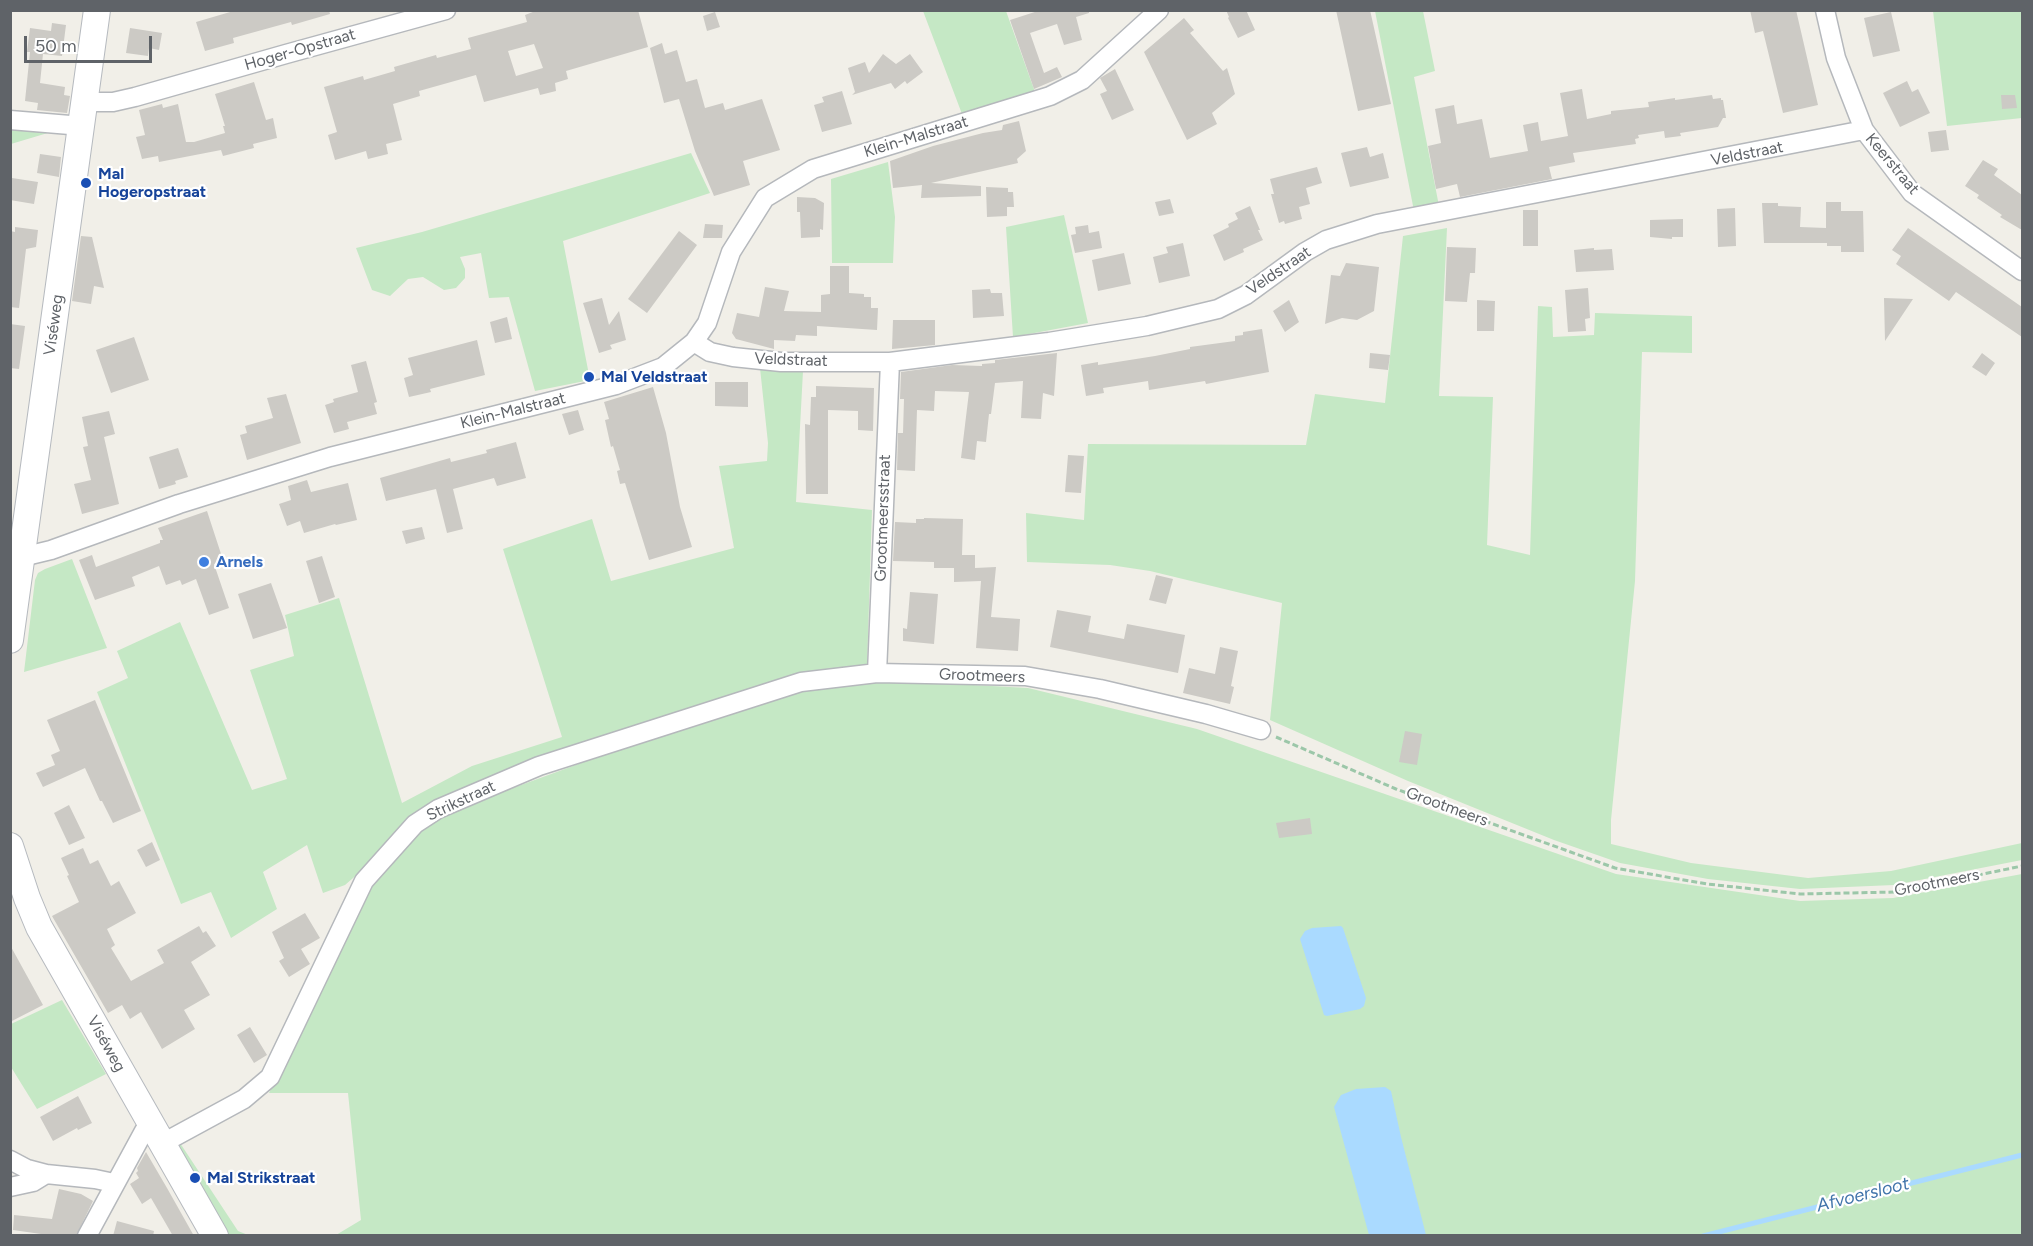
<!DOCTYPE html>
<meta charset="utf-8">
<style>
body{margin:0}
#map{position:relative;width:2033px;height:1246px;overflow:hidden;background:#f1efe8;font-family:Figtree,sans-serif}
canvas{display:block}
.frame{position:absolute;inset:0;border:12px solid #5f6368;pointer-events:none}
.scale{position:absolute;left:24px;top:36px;width:128px;height:27px;box-sizing:border-box;border:3px solid #5f6368;border-top:0;padding-left:8px;font-size:18px;line-height:21px;white-space:nowrap;color:#5f6368;-webkit-text-stroke:4px #fff;paint-order:stroke}
</style>
<div id="map">
<canvas width="2033" height="1246"></canvas>
<div class="frame"></div>
<div class="scale">50 m</div>
</div>
<script>
const ctx = document.querySelector('canvas').getContext('2d');
ctx.lineJoin = 'round';
function fillPath(path, color) {
  ctx.fillStyle = color;
  ctx.fill(path, 'evenodd');
}
function poly(rows) {
  const path = new Path2D();
  for (const r of rows) {
    path.moveTo(r[0], r[1]);
    for (let i = 2; i < r.length; i += 2) path.lineTo(r[i], r[i + 1]);
  }
  return path;
}
function trace(path, color, width, dash) {
  ctx.strokeStyle = color;
  ctx.lineWidth = width;
  ctx.lineCap = dash ? 'butt' : 'round';
  ctx.setLineDash(dash || []);
  ctx.stroke(path);
}
function label(font, color, halo, rows, align = 'center') {
  ctx.font = font + ' Figtree,sans-serif';
  ctx.lineWidth = 4.5;
  ctx.setLineDash([]);
  ctx.textBaseline = 'middle';
  ctx.strokeStyle = halo;
  ctx.fillStyle = color;
  for (const [text, x, y, turn = 0] of rows) {
    ctx.save();
    ctx.translate(x, y);
    ctx.rotate((+turn || 0) * Math.PI / 180);
    ctx.textAlign = isNaN(turn) ? turn : align;
    if (halo) ctx.strokeText(text, 0, 0);
    ctx.fillText(text, 0, 0);
    ctx.restore();
  }
}
fillPath(poly([
 [923,11,1006,11,1035,92,962,114],
 [1375,11,1423,11,1435,71,1414,77,1439,206,1414,211],
 [1933,11,2022,11,2022,118,1947,126],
 [11,129,51,132,11,144],
 [691,153,710,193,563,241,590,380,535,391,509,297,489,298,481,253,460,257,465,269,465,278,456,288,444,290,423,277,408,279,390,296,372,290,356,248,422,232],
 [888,162,895,217,893,263,832,263,831,179],
 [1064,215,1088,323,1013,337,1006,227],
 [1447,228,1439,396,1493,397,1487,545,1530,555,1538,306,1552,307,1553,337,1594,335,1595,313,1692,316,1692,353,1642,352,1635,581,1611,820,1611,844,1691,863,1808,878,1891,871,2022,843,2022,860,1894,885,1800,889,1708,879,1620,863,1554,840,1408,781,1270,720,1282,603,1150,571,1110,565,1027,562,1026,513,1084,520,1088,444,1306,445,1315,394,1385,403,1403,236],
 [760,368,803,371,796,502,872,510,867,667,508,770,448,795,408,821,360,872,345,885,323,893,307,845,263,872,277,909,231,938,211,892,181,904,97,692,128,678,117,651,180,622,252,790,287,779,250,670,294,656,285,615,339,598,402,803,472,766,562,737,503,549,592,519,611,581,734,548,719,466,767,461,768,443],
 [72,559,107,648,24,672,35,580,38,573,45,569],
 [883,680,1028,688,1197,729,1616,874,1800,901,1893,898,2022,874,2022,1235,336,1235,361,1220,348,1093,269,1093,362,894,422,827,461,807,674,729,807,688],
 [62,1000,106,1074,37,1109,11,1067,11,1024],
 [180,1143,238,1231,248,1235,228,1235,177,1145]
]), '#c5e8c5');
fillPath(poly([
 [1341,926,1343,928,1366,998,1364,1006,1360,1009,1327,1016,1324,1015,1300,939,1305,931,1312,928],
 [1385,1087,1391,1091,1401,1137,1426,1235,1369,1235,1334,1107,1341,1095,1356,1089]
]), '#aadaff');
trace(poly([
 [1703,1236,2022,1155]
]), '#aadaff', 5);
fillPath(poly([
 [237,10,329,10,330,14,292,25,291,22,233,38,234,43,205,51,196,22],
 [538,10,638,10,648,47,566,71,568,79,555,83,556,91,540,95,538,88,484,102,476,75,419,91,420,96,393,104,402,140,386,144,388,154,368,159,366,151,335,160,328,135,337,132,324,87,363,76,364,80,395,71,394,67,436,55,437,58,471,49,468,38,527,22,525,15],
 [534,44,543,68,516,76,508,51],
 [1041,10,1089,10,1089,13,1076,17,1082,40,1064,45,1057,24,1030,33,1044,73,1057,67,1062,77,1034,89,1010,20],
 [1226,10,1246,10,1255,30,1238,38,1228,18,1229,17],
 [1336,10,1370,10,1391,104,1358,111],
 [1750,10,1796,10,1818,105,1783,113,1763,31,1755,33],
 [715,12,720,27,707,31,703,16],
 [1891,12,1900,51,1873,57,1864,18],
 [1184,18,1194,30,1190,33,1223,71,1227,68,1235,94,1212,113,1217,124,1187,140,1144,52],
 [52,23,66,25,62,56,43,54,40,83,65,87,64,95,70,96,67,113,37,110,38,103,25,101,30,52,27,52,30,28,51,31],
 [130,28,162,33,159,50,149,48,148,56,126,53],
 [662,43,665,54,677,50,686,82,697,79,705,108,723,103,725,110,762,99,780,150,743,161,750,185,714,196,695,151,679,99,664,103,650,48],
 [883,54,896,64,910,54,923,72,907,84,905,81,895,89,891,83,852,95,855,92,848,68,865,62,869,73],
 [1115,69,1134,110,1112,120,1100,94,1107,91,1100,78],
 [1907,81,1912,92,1918,89,1930,113,1900,127,1883,93],
 [254,82,266,120,273,118,277,138,253,144,254,148,223,156,221,150,159,162,158,156,142,159,136,137,145,135,139,110,162,104,163,108,178,104,186,142,194,142,225,133,223,126,225,126,215,94],
 [1582,89,1587,119,1611,114,1611,111,1649,107,1648,102,1675,98,1675,100,1712,95,1713,99,1721,98,1721,100,1723,100,1726,118,1723,118,1718,127,1680,133,1681,136,1665,138,1664,131,1638,135,1639,138,1635,139,1636,144,1573,153,1575,162,1549,167,1552,179,1460,197,1457,184,1436,189,1428,146,1441,143,1435,109,1454,105,1457,124,1482,119,1490,158,1528,151,1523,125,1538,122,1541,141,1568,136,1560,93],
 [842,91,852,124,822,132,814,105,824,102,822,97],
 [2001,95,2015,95,2017,108,2002,109],
 [1019,121,1026,151,1017,159,1018,163,931,183,981,186,981,196,921,198,922,185,893,188,890,161,933,146,983,133,1002,130,1003,125],
 [1946,130,1949,150,1931,152,1928,132],
 [1367,147,1370,157,1383,153,1389,178,1350,187,1341,153],
 [40,154,61,157,59,177,37,173],
 [1983,160,1998,169,1994,175,2022,195,2022,230,2000,217,2002,215,1977,198,1979,195,1965,186],
 [1317,167,1322,183,1306,188,1310,204,1299,207,1302,219,1285,224,1284,221,1279,223,1271,194,1274,194,1270,179],
 [12,178,38,182,34,204,10,200],
 [986,187,1008,188,1008,192,1013,192,1014,207,1007,207,1007,216,987,217],
 [797,197,815,198,824,203,823,230,820,229,820,237,801,238,800,212,797,212],
 [1170,199,1174,213,1159,216,1155,202],
 [1826,202,1841,202,1841,211,1863,211,1864,252,1841,252,1841,246,1827,246,1827,243,1764,243,1762,203,1778,203,1778,206,1801,207,1800,227,1826,228],
 [1250,206,1260,230,1258,230,1263,240,1243,249,1244,252,1224,261,1213,235,1229,227,1228,224,1238,219,1235,213],
 [1735,208,1736,246,1718,247,1717,209],
 [1523,210,1538,210,1538,246,1523,246],
 [1683,219,1683,237,1672,237,1672,239,1650,237,1650,220],
 [705,224,723,225,722,238,703,238],
 [1088,225,1089,233,1099,231,1102,248,1075,253,1071,235,1076,234,1075,227],
 [15,227,38,230,36,247,26,249,19,308,10,307,10,231,15,232],
 [1908,228,2022,307,2022,337,1956,292,1949,301,1896,264,1901,256,1892,250],
 [679,231,697,245,647,313,628,299],
 [81,236,92,237,104,288,94,286,91,304,72,301],
 [1183,243,1190,276,1159,283,1153,257,1168,253,1166,247],
 [1447,247,1476,248,1475,273,1470,273,1467,302,1445,301],
 [1594,248,1594,250,1612,249,1614,270,1576,272,1574,250],
 [1124,253,1131,284,1098,291,1092,260],
 [1346,263,1379,267,1374,311,1357,320,1342,318,1325,324,1331,275,1340,276],
 [830,266,849,266,849,293,864,294,864,297,871,297,871,308,878,308,877,330,817,326,817,336,796,335,795,341,774,340,774,349,736,339,732,333,737,313,759,317,765,287,789,291,784,311,821,312,821,295,830,294],
 [1588,288,1590,318,1585,319,1586,331,1568,332,1565,290],
 [990,289,991,293,1002,293,1004,316,973,318,972,290],
 [602,298,609,325,619,311,626,340,610,345,612,349,599,353,583,303],
 [1884,298,1913,299,1885,341],
 [1289,300,1299,322,1285,332,1273,311],
 [1477,300,1495,301,1494,331,1477,331],
 [507,317,512,339,495,343,490,322],
 [893,320,935,320,935,345,892,349],
 [10,324,25,326,19,369,10,368],
 [1262,329,1269,372,1206,384,1205,381,1149,390,1148,381,1103,388,1104,393,1086,396,1081,365,1098,362,1098,365,1155,356,1190,349,1190,347,1235,341,1235,336,1243,335,1243,332],
 [134,337,149,380,111,393,96,350],
 [477,340,485,375,430,389,431,392,409,397,404,378,413,375,408,358],
 [1057,353,1054,396,1043,393,1041,419,1021,418,1023,381,995,383,991,414,989,414,986,442,977,441,975,460,961,458,969,392,935,391,934,411,917,410,915,471,897,470,898,433,903,433,904,399,900,399,901,372,952,365,982,366,982,364,995,363,995,360],
 [1370,353,1390,355,1388,370,1369,368],
 [1982,353,1995,363,1986,376,1972,367],
 [366,361,377,402,374,403,377,414,347,422,349,429,334,433,325,405,334,402,333,399,358,392,351,365],
 [715,382,748,382,748,407,715,406],
 [816,386,874,388,873,431,858,430,858,411,828,410,828,494,806,494,805,424,810,425,811,397,816,397],
 [653,387,666,433,680,507,692,547,649,560,625,483,620,484,617,471,620,470,613,446,611,447,605,420,609,419,604,402],
 [286,394,301,443,247,460,240,435,247,433,245,426,273,418,267,398],
 [578,410,584,430,569,435,562,414],
 [109,411,115,434,104,437,119,504,82,514,74,484,91,480,83,447,88,446,82,417],
 [516,442,526,478,497,486,494,478,453,489,463,529,447,533,436,489,386,501,380,478,450,458,451,462,487,453,486,450],
 [178,448,188,477,175,481,176,484,159,489,149,457],
 [1068,455,1084,456,1081,493,1065,492],
 [307,480,311,492,348,483,357,520,336,525,335,524,304,533,300,521,287,526,279,504,291,500,288,486],
 [207,511,223,560,214,564,229,608,209,615,196,579,182,585,180,580,166,585,159,566,132,577,135,586,95,600,79,560,92,555,96,567,160,543,160,540,163,540,158,528],
 [924,518,963,519,962,555,975,555,975,568,996,567,991,617,1020,619,1018,651,976,648,981,581,954,582,954,568,934,568,934,562,893,561,895,522,916,523,916,519,924,519],
 [422,527,425,539,406,544,402,531],
 [322,556,335,597,319,603,306,561],
 [1156,575,1173,579,1166,604,1149,600],
 [271,583,287,628,253,639,238,594],
 [910,592,938,594,934,644,903,641,903,628,907,629],
 [1057,610,1091,616,1088,632,1124,639,1127,624,1185,635,1178,673,1050,647],
 [1220,647,1238,651,1231,686,1234,687,1230,704,1183,693,1189,668,1215,674],
 [95,700,141,811,113,823,102,801,100,801,85,768,43,787,36,773,55,765,51,755,60,751,47,720],
 [1405,731,1422,734,1417,765,1399,762],
 [69,805,85,838,69,845,54,813],
 [1310,818,1312,834,1279,838,1276,823],
 [152,842,160,860,146,867,137,850],
 [83,848,90,864,98,860,111,886,119,881,136,913,107,929,115,945,111,948,131,981,164,963,157,950,199,926,203,933,206,931,216,946,191,962,210,995,184,1010,195,1029,162,1049,141,1012,130,1019,122,1005,108,1013,52,916,79,902,67,876,69,875,61,858],
 [305,913,320,938,301,949,310,964,289,977,279,961,284,958,272,932],
 [10,945,43,1005,10,1022],
 [250,1027,267,1055,254,1063,237,1035],
 [78,1096,92,1123,78,1130,77,1128,53,1141,40,1117],
 [146,1152,167,1188,194,1236,173,1236,151,1198,142,1204,130,1184,139,1178,136,1173,138,1171,137,1168],
 [59,1189,81,1194,93,1201,76,1236,41,1236,41,1234,13,1230,14,1215,52,1219],
 [117,1221,154,1231,153,1236,113,1236]
]), '#cccac5');
const minor = poly([
 [1825,10,1836,58,1864,130,1912,193,2022,271],
 [85,102,113,102,135,97,286,54,446,10],
 [10,120,82,126],
 [694,342,710,352,733,357,781,362,890,362,1049,342,1147,326,1218,309,1246,295,1305,252,1326,240,1377,224,1864,130],
 [22,557,51,550,179,504,330,457,616,385,663,367,694,342,707,323,731,252,765,198,813,169,1050,96,1082,80,1159,10],
 [877,673,890,362],
 [163,1143,244,1099,270,1077,364,881,415,824,438,809,539,766,801,682,877,673,1025,676,1100,689,1206,714,1261,730],
 [10,1160,27,1169,46,1174,95,1179,114,1183],
 [10,1187,33,1182,46,1174],
 [87,1236,144,1131,151,1124]
]);
const secondary = poly([
 [10,640,97,10],
 [10,846,27,898,39,927,215,1236]
]);
trace(minor, '#b5b8bc', 21);
trace(secondary, '#b6babf', 28);
trace(poly([
 [1276,737,1396,789,1615,868,1707,884,1800,894,1896,892,2022,866]
]), '#9cc7a9', 3, [6, 3]);
trace(minor, '#fff', 18);
trace(secondary, '#fff', 26);
for (const [x, y, r, color] of [
 [86,183,6,"#1a4fb4"],
 [589,377,6,"#1a4fb4"],
 [204,562,6,"#3f7fe0"],
 [195,1178,6,"#1a4fb4"]
]) {
  const dot = new Path2D();
  dot.arc(x, y, r, 0, 2 * Math.PI);
  ctx.fillStyle = color;
  ctx.fill(dot);
  trace(dot, '#fff', 2);
}
label('16px', '#5f6368', '#fff', [
 ["Hoger-Opstraat",300,50,-16],
 ["Klein-Malstraat",916,137,-17],
 ["Veldstraat",1747,154,-11],
 ["Keerstraat",1892,164,50],
 ["Veldstraat",1279,271,-34],
 ["Viséweg",54,325,-82],
 ["Veldstraat",791,360,2],
 ["Klein-Malstraat",513,411,-14],
 ["Grootmeersstraat",883,518,-88],
 ["Grootmeers",982,676,2],
 ["Strikstraat",461,801,-25],
 ["Grootmeers",1447,807,20],
 ["Grootmeers",1937,883,-11],
 ["Viséweg",106,1044,61]
]);
label('bold 16px', '#164399', '#fff', [
 ["Mal",98,174],
 ["Hogeropstraat",98,192],
 ["Mal Veldstraat",601,377],
 ["Mal Strikstraat",207,1178]
], 'left');
label('bold 16px', '#366cbe', '#fff', [
 ["Arnels",216,562]
], 'left');
label('italic 18px', '#4174aa', '#fff', [
 ["Afvoersloot",1863,1195,-14]
]);
</script>
